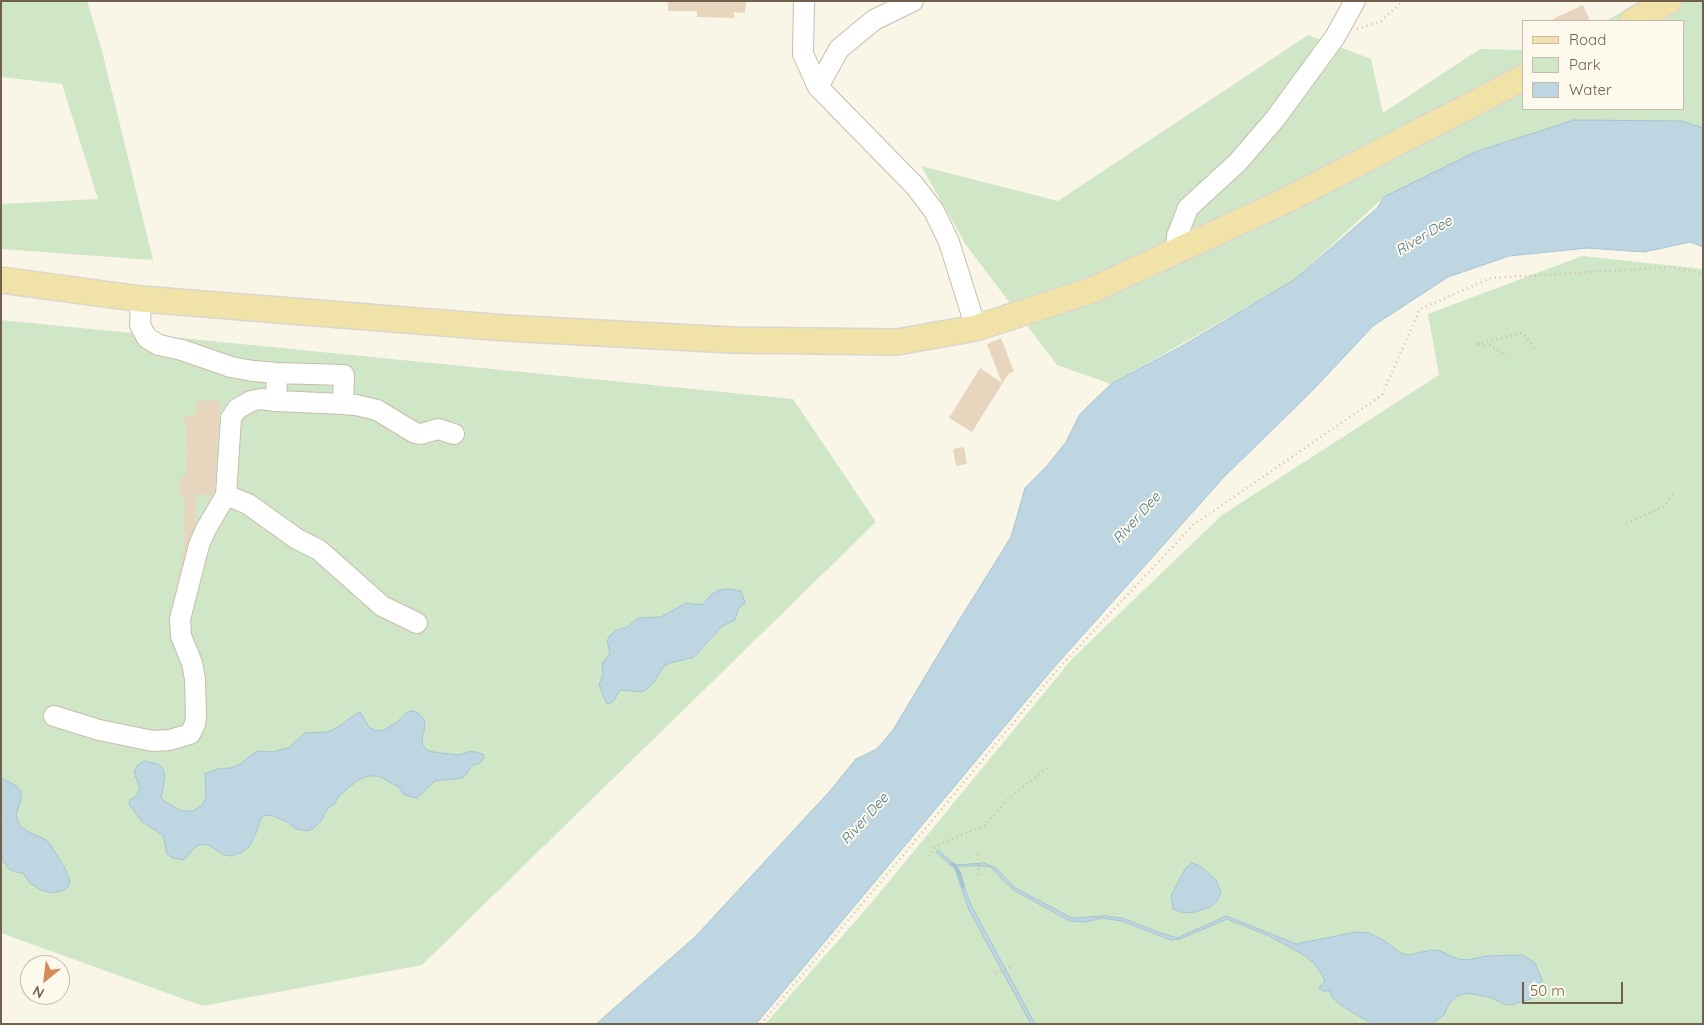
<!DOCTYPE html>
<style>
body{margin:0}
#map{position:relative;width:1704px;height:1025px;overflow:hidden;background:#faf6e7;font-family:Quicksand,sans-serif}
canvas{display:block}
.frame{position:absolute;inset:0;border:2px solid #71604e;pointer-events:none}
.legend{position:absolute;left:1522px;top:20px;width:162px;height:90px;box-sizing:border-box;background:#fdf9ed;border:1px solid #c5bcad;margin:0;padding:6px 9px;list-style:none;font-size:15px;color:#71604e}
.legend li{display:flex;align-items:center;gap:10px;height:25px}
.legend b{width:25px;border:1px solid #c5bcad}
.north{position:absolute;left:20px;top:955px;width:50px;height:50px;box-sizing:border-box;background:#fdf9ed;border:1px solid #c5bcad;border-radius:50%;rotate:209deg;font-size:14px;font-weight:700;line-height:20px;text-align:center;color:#71604e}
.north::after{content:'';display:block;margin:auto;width:18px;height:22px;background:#d68a5a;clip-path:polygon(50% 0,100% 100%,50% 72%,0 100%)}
.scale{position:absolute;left:1522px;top:982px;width:101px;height:22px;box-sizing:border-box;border:2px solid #71604e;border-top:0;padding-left:6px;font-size:15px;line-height:18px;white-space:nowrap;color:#71604e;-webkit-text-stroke:4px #fdf9ed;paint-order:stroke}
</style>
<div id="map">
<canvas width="1704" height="1025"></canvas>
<div class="frame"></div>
<ul class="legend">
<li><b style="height:6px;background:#f1e2a7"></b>Road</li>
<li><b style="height:14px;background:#cfe6c7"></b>Park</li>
<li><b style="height:14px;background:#bed6e1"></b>Water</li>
</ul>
<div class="north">N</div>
<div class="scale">50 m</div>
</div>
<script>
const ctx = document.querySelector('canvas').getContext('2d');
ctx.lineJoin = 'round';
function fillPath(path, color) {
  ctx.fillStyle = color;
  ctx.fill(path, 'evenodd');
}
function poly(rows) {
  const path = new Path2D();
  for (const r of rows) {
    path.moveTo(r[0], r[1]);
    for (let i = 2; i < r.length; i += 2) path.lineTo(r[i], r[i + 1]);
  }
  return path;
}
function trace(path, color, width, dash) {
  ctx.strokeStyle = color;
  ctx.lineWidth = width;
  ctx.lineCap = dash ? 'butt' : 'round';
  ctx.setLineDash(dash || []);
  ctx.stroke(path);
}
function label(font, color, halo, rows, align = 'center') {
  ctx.font = font + ' Quicksand,sans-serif';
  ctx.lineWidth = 4;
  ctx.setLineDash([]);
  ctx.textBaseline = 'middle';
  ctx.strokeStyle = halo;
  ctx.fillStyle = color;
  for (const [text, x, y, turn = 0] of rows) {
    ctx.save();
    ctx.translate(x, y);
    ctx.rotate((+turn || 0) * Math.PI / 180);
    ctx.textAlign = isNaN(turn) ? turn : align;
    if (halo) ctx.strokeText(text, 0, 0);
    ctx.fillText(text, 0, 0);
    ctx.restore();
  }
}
fillPath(poly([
 [1,1,87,1,102,51,153,260,1,249,1,204,98,199,62,84,1,77],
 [1640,1,1703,1,1703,130,1384,197,1294,280,1111,384,1057,365,966,245,921,166,1058,201,1308,35,1371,59,1383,113,1480,49,1523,50,1523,109,1683,109,1683,21,1606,21],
 [1582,256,1703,269,1703,1024,765,1024,873,901,1072,659,1222,515,1439,375,1428,314],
 [1,320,793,399,876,522,422,965,203,1006,1,933]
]), '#cfe6c7');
const water = poly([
 [1574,120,1682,121,1703,128,1703,247,1690,242,1644,252,1587,248,1509,256,1448,277,1373,326,1312,391,1223,478,1050,672,756,1024,596,1024,695,937,830,791,856,759,877,749,893,730,950,635,1011,537,1025,488,1047,466,1066,442,1080,414,1111,384,1180,347,1294,280,1377,208,1384,197,1475,152,1574,120],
 [729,589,741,591,745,603,738,609,735,620,722,626,694,657,670,663,664,666,654,682,646,690,642,692,621,690,619,692,613,702,607,704,599,685,603,674,602,663,610,654,607,641,610,635,619,629,626,628,638,618,661,617,686,603,702,605,712,594,719,590,729,589],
 [413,711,418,713,424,719,425,727,422,737,423,745,427,750,433,752,459,755,471,751,483,754,484,758,480,763,473,765,463,778,435,781,417,798,407,796,403,794,400,788,379,776,368,776,358,780,340,795,334,804,328,808,321,821,314,828,308,831,296,829,287,822,274,816,265,815,261,818,256,833,249,847,242,852,231,856,224,855,210,846,204,844,199,845,194,848,186,858,183,860,173,858,167,854,163,835,142,822,129,804,130,800,136,796,140,789,134,772,138,765,144,761,158,764,163,769,165,778,161,797,164,801,181,811,193,811,203,804,206,797,205,774,210,772,217,769,231,768,240,764,257,751,272,752,288,748,305,733,328,732,340,726,357,713,360,712,369,727,374,730,382,731,396,723,407,712,413,711],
 [1,778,17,786,21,792,21,799,16,815,19,824,25,830,48,841,64,866,70,881,68,887,64,890,53,893,41,890,30,883,23,873,15,872,9,869,2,860,1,778],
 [938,850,955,865,984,863,996,868,1015,888,1072,918,1105,916,1122,918,1158,932,1177,938,1226,916,1296,944,1356,932,1369,933,1383,940,1401,953,1409,955,1431,950,1440,951,1458,959,1468,960,1486,956,1523,955,1535,963,1542,980,1541,990,1537,997,1511,1005,1504,1004,1489,997,1466,993,1457,996,1449,1004,1444,1015,1432,1024,1372,1024,1339,1004,1333,998,1330,991,1322,991,1319,987,1325,982,1321,973,1314,963,1304,955,1269,936,1227,919,1180,939,1171,940,1122,921,1102,918,1086,922,1070,921,1015,891,1006,883,991,867,985,866,956,866,971,905,1035,1024,1031,1024,969,910,955,869,936,852,938,850],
 [1192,863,1200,866,1216,880,1221,893,1217,901,1210,907,1195,912,1183,913,1173,909,1171,896,1185,869,1192,863]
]);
fillPath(water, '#bed6e1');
trace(water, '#a5c4d2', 1);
trace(poly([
 [952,864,955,866,959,873,963,886]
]), '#a5c4d2', 4);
fillPath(poly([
 [668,1,746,1,745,13,734,12,734,18,697,17,697,11,668,11],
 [1583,5,1590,21,1549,21],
 [1001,338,1014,372,1009,373,972,432,949,418,980,368,1002,383,987,344],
 [197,401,220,401,214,491,212,495,196,494,195,525,188,542,171,608,184,550,185,497,180,497,180,477,186,477,187,434,184,416,196,414],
 [964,447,967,464,956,466,953,449]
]), '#e7d5bd');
const minor = poly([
 [804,1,803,54,818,87,915,186,934,211,949,242,976,328],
 [818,87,839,49,874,20,913,1],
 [1177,250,1177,236,1188,208,1238,162,1275,119,1335,37,1355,1],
 [141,299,140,325,147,338,159,345,182,350,231,367,253,371,277,373,344,375,343,404,276,401,277,373],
 [343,404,356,405,377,410,415,433,421,434,438,429,454,434],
 [226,495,231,418,237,409,251,401,261,399,276,401],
 [54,716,99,730,153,741,170,740,190,734,195,724,196,716,195,679,192,663,181,636,180,619,199,545,206,529,226,495,248,504,297,539,319,550,382,606,417,623]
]);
const major = poly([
 [1633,21,1669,1],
 [1,280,141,299,506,328,731,340,897,342,976,328,1092,290,1291,198,1523,78]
]);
trace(minor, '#c8bdac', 22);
trace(major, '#dad6d1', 28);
trace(poly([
 [1357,29,1381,21,1403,1],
 [1507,356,1489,345,1476,344,1523,333,1534,348],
 [1626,523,1663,507,1673,494],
 [978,854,979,877],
 [928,856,935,847,944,842,986,825,1005,802,1050,765],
 [995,973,1011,967],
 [761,1024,925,829,1057,670,1193,525,1382,395,1420,309,1491,278,1676,267,1703,274]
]), '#d1bda5', 2.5, [1, 4]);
trace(minor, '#fff', 20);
trace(major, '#f1e2a7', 25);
label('italic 14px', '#4e7588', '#fdf9ed', [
 ["River Dee",1424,236,-31],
 ["River Dee",1137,518,-48],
 ["River Dee",865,819,-48]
]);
</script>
